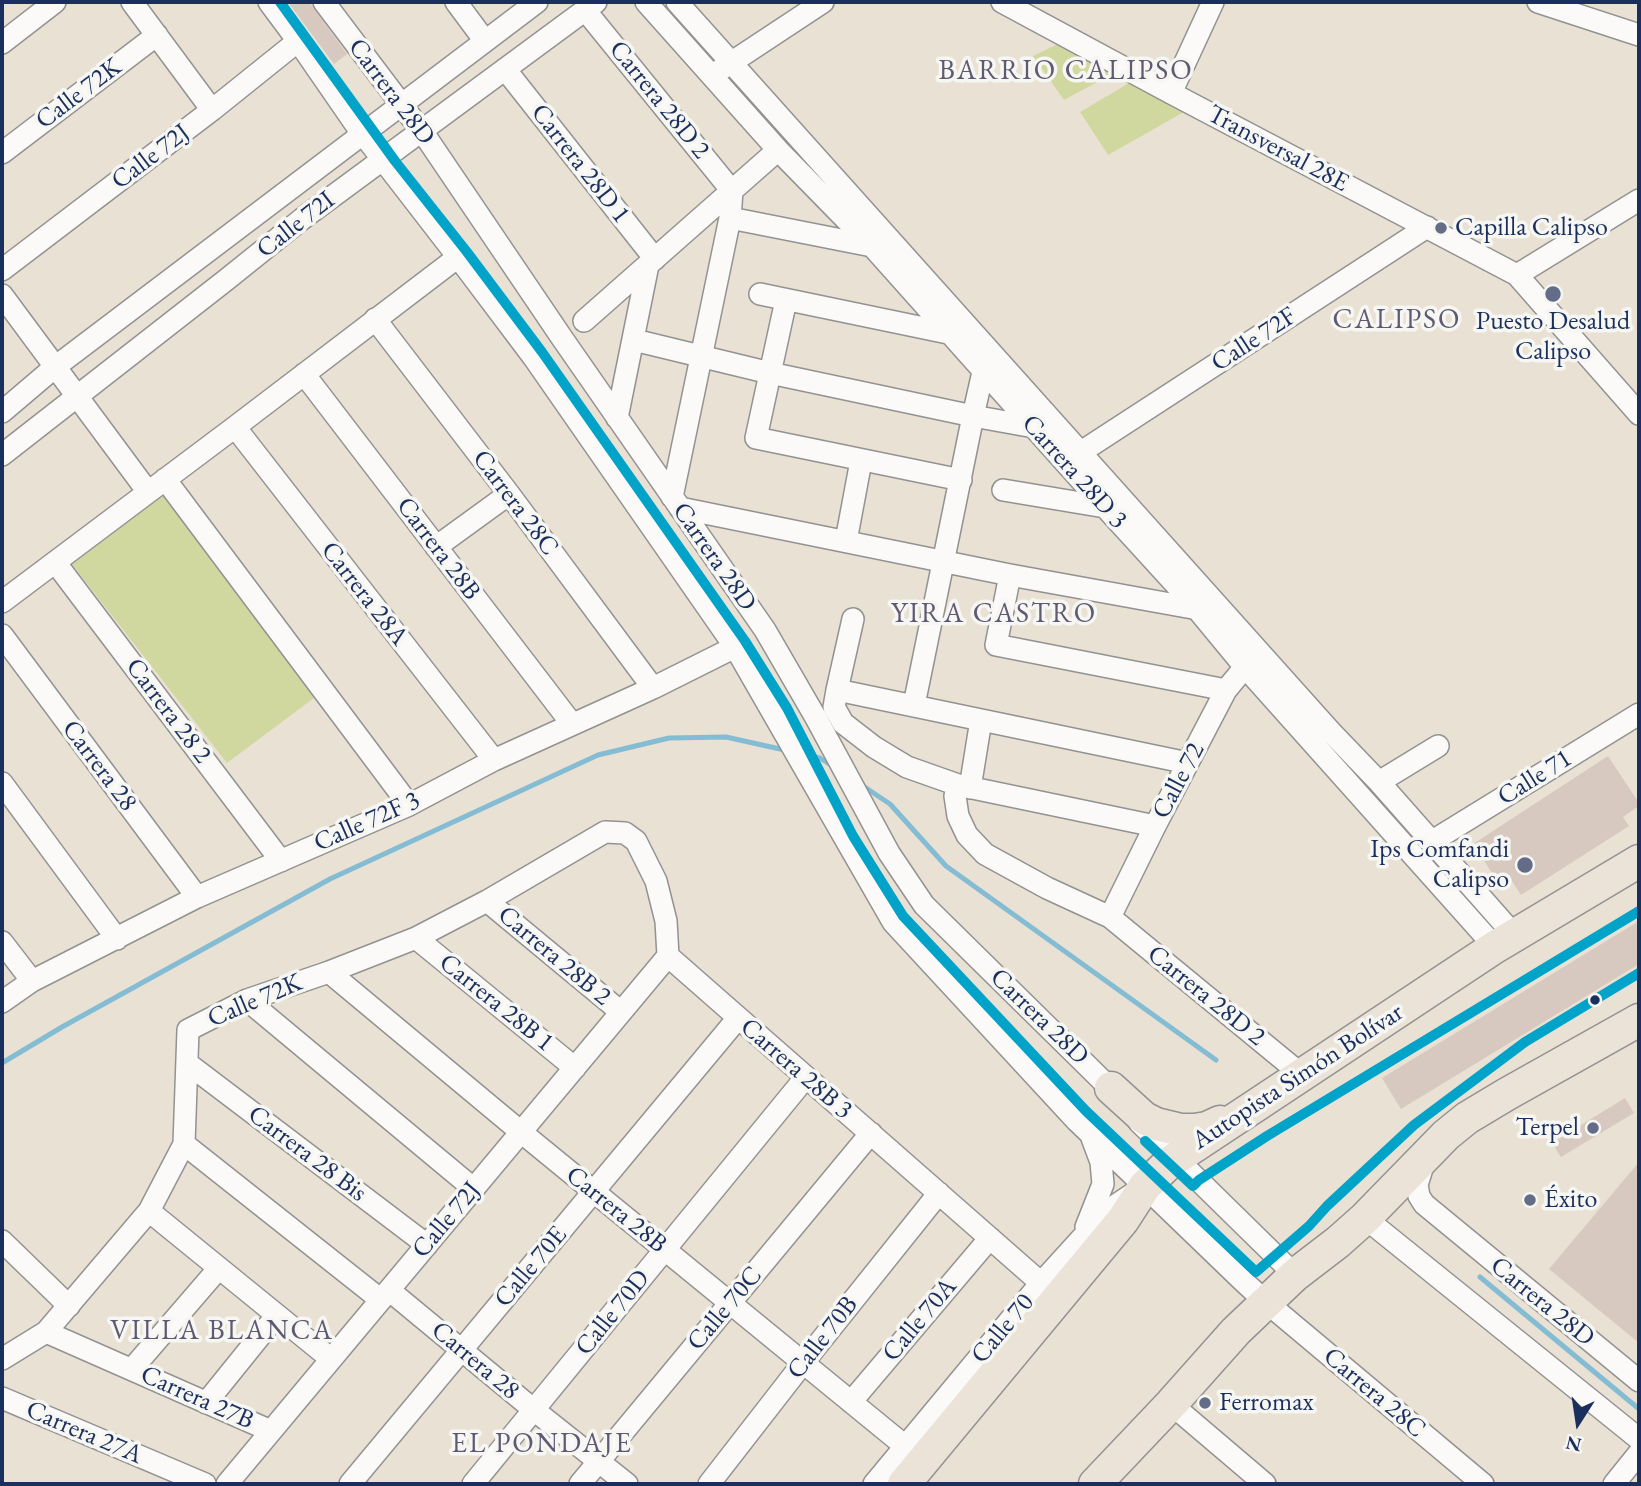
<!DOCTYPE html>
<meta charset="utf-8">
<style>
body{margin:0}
#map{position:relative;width:1641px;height:1486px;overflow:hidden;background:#e9e1d3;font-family:"EB Garamond",serif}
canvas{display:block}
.frame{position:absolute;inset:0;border:4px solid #1b2f5e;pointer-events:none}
.north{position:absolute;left:1543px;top:1388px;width:70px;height:70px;-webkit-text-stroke:5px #f6f6f2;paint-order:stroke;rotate:192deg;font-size:19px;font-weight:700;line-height:28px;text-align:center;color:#1b2f5e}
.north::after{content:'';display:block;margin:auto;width:24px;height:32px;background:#1b2f5e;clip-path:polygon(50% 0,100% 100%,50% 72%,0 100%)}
</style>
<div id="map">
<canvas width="1641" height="1486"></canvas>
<div class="frame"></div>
<div class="north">N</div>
</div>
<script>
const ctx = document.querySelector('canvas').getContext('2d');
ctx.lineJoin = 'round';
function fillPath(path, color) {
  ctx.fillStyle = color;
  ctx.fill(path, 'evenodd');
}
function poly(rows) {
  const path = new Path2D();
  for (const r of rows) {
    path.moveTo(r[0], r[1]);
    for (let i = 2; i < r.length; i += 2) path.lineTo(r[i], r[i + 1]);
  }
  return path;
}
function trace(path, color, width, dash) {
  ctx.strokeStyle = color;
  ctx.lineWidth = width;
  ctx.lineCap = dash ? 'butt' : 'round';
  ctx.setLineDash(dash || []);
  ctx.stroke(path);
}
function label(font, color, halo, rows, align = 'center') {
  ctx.font = font + ' "EB Garamond",serif';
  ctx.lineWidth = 7;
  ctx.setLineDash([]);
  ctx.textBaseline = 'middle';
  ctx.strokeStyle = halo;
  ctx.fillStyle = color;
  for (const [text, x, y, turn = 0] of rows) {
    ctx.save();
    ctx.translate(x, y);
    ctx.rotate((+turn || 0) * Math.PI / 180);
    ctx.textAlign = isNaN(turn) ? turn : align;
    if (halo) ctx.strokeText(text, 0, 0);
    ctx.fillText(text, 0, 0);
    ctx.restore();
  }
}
fillPath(poly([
 [1058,44,1112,74,1064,100,1033,56],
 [1129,83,1184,112,1108,155,1080,112],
 [164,492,318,695,227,763,71,563]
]), '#d1d89f');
trace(poly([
 [805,755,820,758,834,767],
 [860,784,890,804,946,866,1216,1060],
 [2,1063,62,1027,330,879,598,755,669,738,726,737,789,751],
 [1480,1277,1639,1409]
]), '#84bcd4', 5);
fillPath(poly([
 [288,2,309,2,347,54,334,64],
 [1608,756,1639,803,1639,806,1623,817,1629,826,1521,895,1510,878,1500,885,1473,844],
 [1639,921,1639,964,1401,1109,1382,1078],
 [1625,1098,1634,1113,1561,1157,1552,1143],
 [1639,1162,1639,1343,1549,1269]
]), '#d7c9c0');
const minor = poly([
 [132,2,212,110],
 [269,2,298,41,356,125,458,257,534,358,735,647,893,922,1077,1121,1244,1282,1266,1302,1483,1484],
 [324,2,426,137,562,338,765,630,816,718,889,853,924,905,1119,1097],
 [456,2,485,41],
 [646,2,778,150,872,246,1105,507,1188,598,1245,667,1495,947],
 [677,2,1331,732,1379,782,1515,936],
 [1002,2,1171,93,1517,275,1639,414],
 [1538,2,1639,35],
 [585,10,732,191,730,218,672,497],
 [2,43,55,2],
 [505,69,655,259],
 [720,70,823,2],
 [1171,93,1213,2],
 [2,153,157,35],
 [730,218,872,246],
 [2,270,212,110,298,41],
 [1517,275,1639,200],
 [760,294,948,333],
 [2,295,148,492],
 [786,300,756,438,961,480],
 [375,319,509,494,653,688],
 [584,321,778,150],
 [634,340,770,373,973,416,1034,427],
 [304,374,572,724],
 [2,412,55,367,537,2],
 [617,418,648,265],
 [235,427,494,760],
 [1081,452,1427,227],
 [2,455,226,280,302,219,596,2],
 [165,479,409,805],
 [1003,490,1105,507],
 [680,508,1010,575,1198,609],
 [846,541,861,461],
 [436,547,509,494],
 [55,562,281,861],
 [1010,575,996,645,1226,690],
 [2,602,235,427,458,257],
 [2,635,197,897],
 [837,690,853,619],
 [914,705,973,416,983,372],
 [1188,763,837,690,834,707,843,723,874,747,907,767,958,785,955,796,958,816,967,835,985,854,1047,888,1110,917,1302,1075],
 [1379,782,1438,746],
 [2,783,117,939],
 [958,785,1155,826],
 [970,788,981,720],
 [1431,842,1639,714],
 [487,901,621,1012],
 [1110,917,1155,826,1226,690,1245,667,1254,659],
 [416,938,575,1068],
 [2,942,32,981],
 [329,972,521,1132,905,1446],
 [247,1000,474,1189],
 [2,1002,32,981,197,897,409,805,494,760,653,688,735,647],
 [187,1063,427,1245],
 [1139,1122,1295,1275],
 [184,1144,381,1300],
 [1425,1159,1417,1185,1419,1196,1424,1204,1639,1381],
 [149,1211,331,1359],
 [1365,1218,1639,1439],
 [1086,1227,1103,1184,1101,1162,1092,1138],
 [2,1241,69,1306],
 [389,1290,534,1410,627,1484],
 [46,1332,271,1431],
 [2,1359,46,1332,149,1211,184,1144,188,1030,247,1000,329,972,416,938,487,901,605,832,625,833,636,841,656,881,666,921,668,956,1041,1283],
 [132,1369,219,1268],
 [2,1398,205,1484],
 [851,1402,990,1238],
 [206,1403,277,1315],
 [1171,1404,1265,1484],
 [227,1484,668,956],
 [350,1484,738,1018],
 [473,1484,806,1077],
 [580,1484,871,1133],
 [709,1484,803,1363,939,1193],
 [874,1484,1041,1283,1081,1239,1110,1209,1134,1193],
 [1614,1484,1639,1453]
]);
const highway = poly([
 [1111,1088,1144,1118,1156,1124,1181,1130,1194,1130,1207,1128,1220,1122],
 [904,1484,1123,1220,1145,1186,1169,1163,1495,947,1639,861],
 [1095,1484,1171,1404,1236,1331,1295,1275,1338,1242,1365,1218,1446,1135,1467,1118,1507,1094,1639,1020]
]);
trace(minor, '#939292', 24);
trace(highway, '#939292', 35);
trace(minor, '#fcfaf8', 21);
trace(highway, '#ebe3d7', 32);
trace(poly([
 [280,2,395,161,467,252,542,352,745,641,787,708,853,836,903,916,1086,1111,1256,1272,1309,1226,1327,1206,1414,1125,1525,1042,1639,973],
 [1145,1141,1193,1186,1199,1180,1267,1136,1639,911]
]), '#01a3c8', 10);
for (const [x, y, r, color] of [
 [1441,228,7,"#636d87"],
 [1553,294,9,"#636d87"],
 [1525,865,9,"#636d87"],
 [1595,1000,6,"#1b2f5e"],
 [1593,1128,7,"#636d87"],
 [1530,1200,7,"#636d87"],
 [1205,1403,7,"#636d87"]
]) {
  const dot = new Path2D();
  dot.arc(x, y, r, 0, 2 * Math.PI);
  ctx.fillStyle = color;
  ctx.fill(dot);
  trace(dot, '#f6f6f2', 2.5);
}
label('26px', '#1b2f5e', '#f6f6f2', [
 ["Carrera 28D",391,92,53],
 ["Calle 72K",79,94,-37],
 ["Carrera 28D 2",659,100,51],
 ["Transversal 28E",1278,149,28],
 ["Calle 72J",151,157,-37],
 ["Carrera 28D 1",580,164,52],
 ["Calle 72I",296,225,-38],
 ["Calle 72F",1254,340,-33],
 ["Carrera 28D 3",1074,472,48],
 ["Carrera 28C",515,503,53],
 ["Carrera 28B",438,549,53],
 ["Carrera 28D",714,557,55],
 ["Carrera 28A",364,594,52],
 ["Carrera 28 2",168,711,53],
 ["Carrera 28",99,766,53],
 ["Calle 71",1535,778,-32],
 ["Calle 72",1179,781,-62],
 ["Calle 72F 3",367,822,-24],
 ["Carrera 28B 2",554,956,40],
 ["Carrera 28D 2",1206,996,39],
 ["Calle 72K",255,1001,-23],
 ["Carrera 28B 1",496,1003,39],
 ["Carrera 28D",1039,1017,44],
 ["Carrera 28B 3",796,1069,41],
 ["Autopista Simón Bolívar",1298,1077,-33],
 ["Carrera 28 Bis",307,1154,37],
 ["Carrera 28B",616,1210,39],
 ["Calle 72J",447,1220,-50],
 ["Calle 70E",531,1267,-50],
 ["Carrera 28D",1542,1302,39],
 ["Calle 70C",725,1309,-50],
 ["Calle 70D",613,1313,-51],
 ["Calle 70A",920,1320,-50],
 ["Calle 70",1003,1329,-50],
 ["Calle 70B",823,1338,-52],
 ["Carrera 28",475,1361,40],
 ["Carrera 28C",1374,1393,40],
 ["Carrera 27B",197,1398,24],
 ["Carrera 27A",84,1433,23]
]);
label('26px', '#1b2f5e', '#f6f6f2', [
 ["Capilla Calipso",1455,228],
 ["Puesto Desalud",1553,322,"center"],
 ["Calipso",1553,352,"center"],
 ["Ips Comfandi",1509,850,"right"],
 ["Calipso",1509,880,"right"],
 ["Terpel",1579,1128,"right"],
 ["Éxito",1544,1200],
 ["Ferromax",1219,1403]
], 'left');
ctx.letterSpacing = '2px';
label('28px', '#605973', '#f6f6f2', [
 ["BARRIO CALIPSO",1066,71],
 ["CALIPSO",1397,320],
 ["YIRA CASTRO",994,614],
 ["VILLA BLANCA",222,1331],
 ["EL PONDAJE",542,1444]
]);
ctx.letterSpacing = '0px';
</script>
